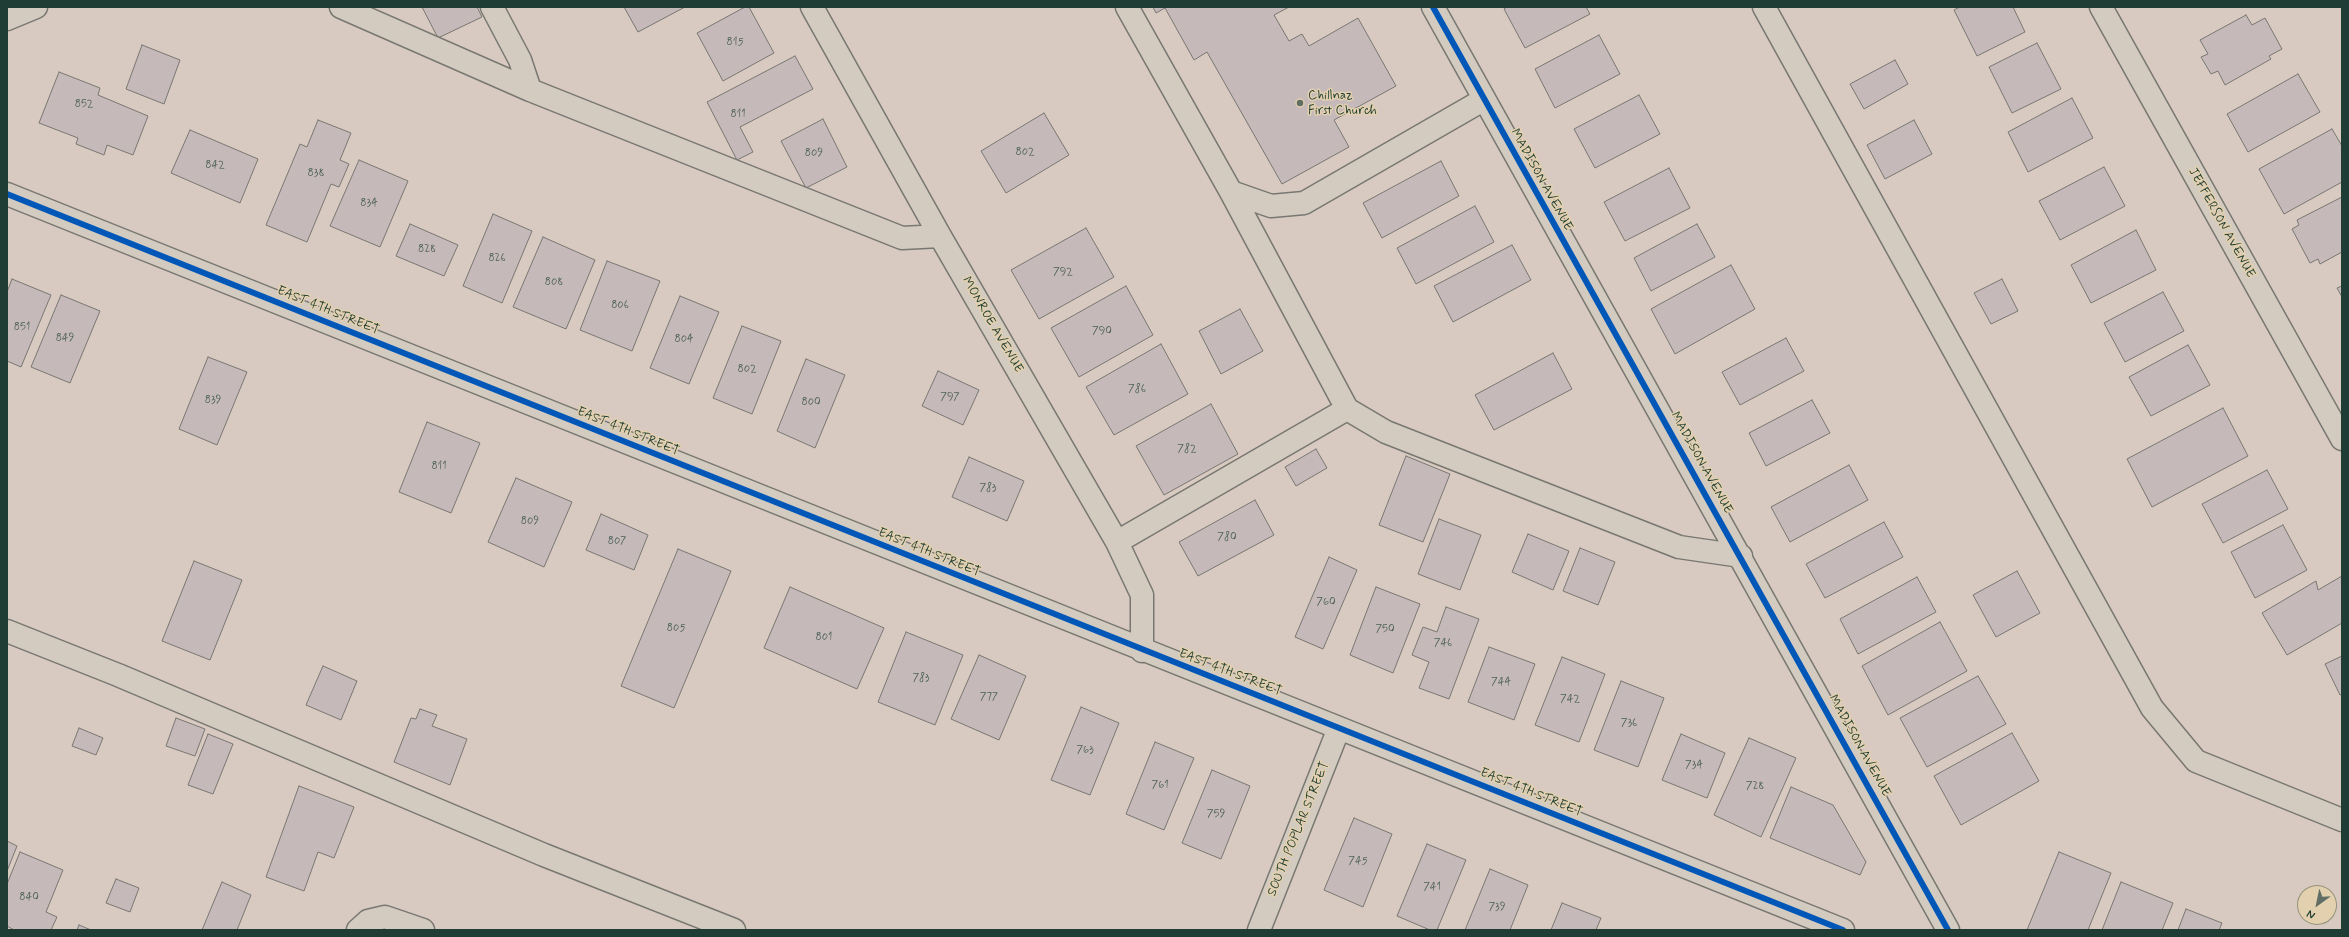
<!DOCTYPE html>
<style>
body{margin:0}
#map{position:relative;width:2349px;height:937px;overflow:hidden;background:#d8cac0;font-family:Mynerve,sans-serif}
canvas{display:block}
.frame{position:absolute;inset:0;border:8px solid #1f3d34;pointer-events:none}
.north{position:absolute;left:2297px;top:885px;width:40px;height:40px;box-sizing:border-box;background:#e3d0ae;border:1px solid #95957d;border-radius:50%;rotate:213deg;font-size:11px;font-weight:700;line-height:16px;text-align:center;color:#1f3d34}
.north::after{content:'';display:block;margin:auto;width:14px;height:18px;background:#606e65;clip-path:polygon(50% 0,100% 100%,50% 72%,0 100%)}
</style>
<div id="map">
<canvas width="2349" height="937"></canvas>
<div class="frame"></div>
<div class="north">N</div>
</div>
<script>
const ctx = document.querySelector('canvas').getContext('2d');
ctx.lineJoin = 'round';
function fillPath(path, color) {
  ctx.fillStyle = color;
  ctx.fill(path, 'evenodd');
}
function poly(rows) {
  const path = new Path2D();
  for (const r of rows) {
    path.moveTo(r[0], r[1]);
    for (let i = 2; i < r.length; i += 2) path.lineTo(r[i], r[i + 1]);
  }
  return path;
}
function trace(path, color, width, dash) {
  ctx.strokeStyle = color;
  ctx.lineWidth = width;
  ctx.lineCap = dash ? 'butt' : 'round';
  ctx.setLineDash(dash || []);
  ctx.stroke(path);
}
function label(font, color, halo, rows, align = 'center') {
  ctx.font = font + ' Mynerve,sans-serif';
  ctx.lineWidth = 3;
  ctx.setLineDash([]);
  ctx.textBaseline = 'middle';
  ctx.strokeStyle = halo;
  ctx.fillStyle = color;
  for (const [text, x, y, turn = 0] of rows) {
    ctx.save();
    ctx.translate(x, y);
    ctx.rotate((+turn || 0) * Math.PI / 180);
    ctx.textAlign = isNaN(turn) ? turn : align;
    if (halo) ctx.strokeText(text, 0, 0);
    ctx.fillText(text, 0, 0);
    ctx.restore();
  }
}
const building = poly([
 [422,7,477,7,482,17,438,38,422,7],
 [624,7,685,7,638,32,624,7],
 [745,7,749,7,774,53,723,81,697,33,745,7],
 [1153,7,1289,7,1274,15,1289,41,1302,34,1309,46,1358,18,1396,86,1334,120,1349,147,1282,184,1207,52,1194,60,1165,8,1156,13,1153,7],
 [1507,7,1586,7,1590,14,1525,48,1504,9,1507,7],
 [1960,7,2013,7,2025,32,1977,56,1954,10,1960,7],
 [2246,15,2252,25,2265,18,2282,49,2269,56,2271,59,2225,85,2218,71,2211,74,2201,57,2208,54,2200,40,2246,15],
 [1599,35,1620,74,1555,108,1535,69,1599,35],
 [2037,43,2061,89,2012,113,1989,67,2037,43],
 [142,45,180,60,164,104,126,89,142,45],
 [795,56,813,89,740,127,753,152,737,160,707,102,795,56],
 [1895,60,1908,84,1864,109,1850,84,1895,60],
 [59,72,100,88,98,95,148,116,133,155,107,145,104,155,76,144,78,138,39,123,59,72],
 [2298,74,2320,112,2248,152,2227,114,2298,74],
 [1639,95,1660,134,1595,168,1574,129,1639,95],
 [2072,98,2093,138,2028,172,2008,132,2072,98],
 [1044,113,1069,155,1006,193,981,151,1044,113],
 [823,119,847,167,806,188,781,141,823,119],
 [318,120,351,133,340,160,349,164,339,187,331,184,307,242,266,225,300,144,307,147,318,120],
 [1914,120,1932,154,1885,179,1867,145,1914,120],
 [2332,129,2342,146,2342,182,2284,214,2259,169,2332,129],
 [190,130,258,159,240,203,171,173,190,130],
 [359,160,408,181,380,247,330,226,359,160],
 [1441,161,1459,196,1382,238,1363,203,1441,161],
 [2104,167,2125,206,2060,240,2039,201,2104,167],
 [1669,168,1690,208,1625,241,1604,202,1669,168],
 [2342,197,2342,252,2320,264,2318,259,2310,263,2292,229,2299,225,2297,220,2342,197],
 [1475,206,1494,242,1416,284,1397,248,1475,206],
 [493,214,532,231,502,303,463,286,493,214],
 [410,224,458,245,444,276,396,256,410,224],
 [1697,224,1715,257,1651,291,1634,258,1697,224],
 [1086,228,1114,277,1039,319,1011,270,1086,228],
 [2136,230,2156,270,2091,303,2071,265,2136,230],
 [543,237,595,260,566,329,513,307,543,237],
 [1512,245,1531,280,1453,322,1434,286,1512,245],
 [607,261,660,281,632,351,580,330,607,261],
 [1731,265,1755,309,1675,354,1651,309,1731,265],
 [12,279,51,295,21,367,7,361,7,292,12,279],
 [2002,279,2018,311,1991,324,1974,293,2002,279],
 [1126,286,1153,335,1079,377,1051,328,1126,286],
 [2342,286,2342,297,2337,288,2342,286],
 [2163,292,2184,331,2125,362,2104,323,2163,292],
 [61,295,100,311,70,383,31,367,61,295],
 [680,296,719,312,689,384,650,368,680,296],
 [1240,309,1263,351,1221,374,1199,331,1240,309],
 [742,326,781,341,752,414,713,398,742,326],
 [1786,338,1804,371,1740,405,1722,372,1786,338],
 [1161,344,1188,394,1114,435,1086,387,1161,344],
 [2188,345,2210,385,2151,416,2129,377,2188,345],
 [1553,353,1572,389,1494,430,1475,395,1553,353],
 [208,357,247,372,217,445,179,429,208,357],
 [806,359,845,375,815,448,777,431,806,359],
 [938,371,979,390,963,425,922,406,938,371],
 [1812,400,1830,433,1766,466,1749,433,1812,400],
 [1211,404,1238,454,1164,495,1136,446,1211,404],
 [2223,408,2248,456,2152,507,2127,459,2223,408],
 [427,422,480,443,451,513,399,492,427,422],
 [1316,449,1327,468,1296,486,1285,467,1316,449],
 [1406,456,1450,474,1423,542,1379,525,1406,456],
 [969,457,1024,481,1007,521,952,497,969,457],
 [1849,465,1868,500,1790,542,1771,507,1849,465],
 [2267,470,2288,509,2223,543,2202,504,2267,470],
 [516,478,572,502,544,567,488,542,516,478],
 [1255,500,1274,535,1198,576,1179,542,1255,500],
 [601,514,648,535,634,570,586,550,601,514],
 [1439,519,1481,535,1460,590,1418,574,1439,519],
 [1884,522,1903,557,1825,598,1806,564,1884,522],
 [2283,525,2307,570,2255,598,2231,552,2283,525],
 [1528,534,1569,551,1553,590,1512,572,1528,534],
 [1580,548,1615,562,1598,605,1563,591,1580,548],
 [678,549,731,571,674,708,621,686,678,549],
 [1329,557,1357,570,1323,649,1295,637,1329,557],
 [194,561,242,580,210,660,162,641,194,561],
 [2017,571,2040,613,1996,637,1973,595,2017,571],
 [2342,576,2342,623,2287,655,2262,613,2316,581,2318,590,2342,576],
 [1917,577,1936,612,1858,654,1840,619,1917,577],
 [790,587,884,628,857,689,764,648,790,587],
 [1376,587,1420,604,1393,673,1350,655,1376,587],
 [1446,607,1479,619,1449,699,1419,688,1429,662,1412,655,1423,627,1437,632,1446,607],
 [1940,622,1967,671,1888,715,1862,666,1940,622],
 [906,632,963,655,935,725,878,702,906,632],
 [1489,647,1535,664,1514,720,1468,702,1489,647],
 [979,655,1026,676,999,740,951,719,979,655],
 [2342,656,2342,694,2340,695,2325,664,2342,656],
 [1562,657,1605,674,1579,742,1535,725,1562,657],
 [323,666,357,681,341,720,306,705,323,666],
 [1978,676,2006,724,1927,767,1900,718,1978,676],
 [1621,681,1664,698,1638,767,1594,750,1621,681],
 [1081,707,1119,723,1090,795,1051,780,1081,707],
 [420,709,437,715,432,726,467,739,450,785,394,762,411,718,416,719,420,709],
 [176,718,205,729,195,756,166,746,176,718],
 [79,728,103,738,96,755,72,746,79,728],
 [2012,733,2039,781,1961,825,1934,776,2012,733],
 [208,734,233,744,213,794,188,785,208,734],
 [1681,734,1725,753,1707,798,1662,780,1681,734],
 [1749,738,1796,758,1761,837,1714,815,1749,738],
 [1155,742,1194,758,1164,830,1126,814,1155,742],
 [1212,770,1250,786,1221,859,1182,843,1212,770],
 [299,786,354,807,334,858,318,852,304,891,266,877,299,786],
 [1791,787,1833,805,1866,862,1860,875,1770,838,1791,787],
 [1354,818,1392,834,1363,907,1324,890,1354,818],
 [7,841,17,846,7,871,7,841],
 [1427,844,1466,860,1437,930,1430,930,1397,916,1427,844],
 [20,852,63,870,46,912,57,917,51,930,14,930,7,926,7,884,20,852],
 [2059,852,2111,873,2088,930,2027,930,2059,852],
 [1490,869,1528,885,1510,930,1465,930,1490,869],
 [116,879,139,888,130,912,106,903,116,879],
 [222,882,251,895,237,930,202,930,222,882],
 [2121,882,2173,903,2162,930,2102,930,2121,882],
 [1562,903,1601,918,1596,930,1551,930,1562,903],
 [2186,909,2222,923,2219,930,2178,930,2186,909],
 [79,925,91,930,77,930,79,925]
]);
fillPath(building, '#c5b9ba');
trace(building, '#787771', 1);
const minor = poly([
 [341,7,530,90,902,238,940,236],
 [492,7,520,60,530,90],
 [812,7,940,236,1117,542,1142,595,1142,651],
 [1433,7,1948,930],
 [1764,7,2152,708,2196,761,2342,820],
 [2101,7,2342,439],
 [7,19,36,7],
 [1231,192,1271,206,1304,203,1483,100],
 [7,194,1843,930],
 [1347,409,1386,432,1679,547,1741,556],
 [1117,542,1347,409,1231,192,1127,7],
 [7,631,118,675,544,855,734,930],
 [358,930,368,921,385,917,423,930],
 [1259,930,1339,728]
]);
trace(minor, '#787771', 25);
trace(minor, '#d3cbbf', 22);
trace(poly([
 [1433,7,1948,930],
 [7,194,1843,930]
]), '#0057b8', 6);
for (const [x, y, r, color] of [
 [1300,103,4,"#606e65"]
]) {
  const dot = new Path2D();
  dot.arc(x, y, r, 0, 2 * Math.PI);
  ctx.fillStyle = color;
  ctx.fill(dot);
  trace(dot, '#e3d0ae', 1.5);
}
label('11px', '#4c5f58', null, [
 ["815",735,43],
 ["852",84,105],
 ["811",738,115],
 ["802",1025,153],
 ["809",814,154],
 ["842",215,166],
 ["838",316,174],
 ["834",369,204],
 ["828",427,250],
 ["826",497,259],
 ["792",1063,273],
 ["808",554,283],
 ["806",620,306],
 ["851",22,328],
 ["790",1102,332],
 ["849",65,339],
 ["804",684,340],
 ["802",747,370],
 ["786",1137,390],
 ["797",950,398],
 ["839",213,401],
 ["800",811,403],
 ["782",1187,450],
 ["811",439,467],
 ["783",988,489],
 ["809",530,522],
 ["780",1227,538],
 ["807",617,542],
 ["760",1326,603],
 ["805",676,629],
 ["750",1385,630],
 ["801",824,638],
 ["746",1443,644],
 ["783",921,679],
 ["744",1501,683],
 ["777",989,698],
 ["742",1570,700],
 ["736",1629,724],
 ["763",1085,751],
 ["734",1694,766],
 ["761",1160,786],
 ["728",1755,787],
 ["759",1216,815],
 ["745",1358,862],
 ["741",1432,888],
 ["840",29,898],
 ["739",1497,908]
]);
label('13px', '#1f3d34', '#e3d0ae', [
 ["Chillnaz",1308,96],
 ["First Church",1308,111]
], 'left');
label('13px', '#1f3d34', '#e3d0ae', [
 ["MADISON AVENUE",1541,180,61],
 ["JEFFERSON AVENUE",2221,223,61],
 ["EAST 4TH STREET",328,311,22],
 ["MONROE AVENUE",992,325,60],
 ["EAST 4TH STREET",628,432,22],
 ["MADISON AVENUE",1701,463,61],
 ["EAST 4TH STREET",929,553,22],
 ["EAST 4TH STREET",1230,673,21],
 ["MADISON AVENUE",1859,746,61],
 ["EAST 4TH STREET",1531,793,22],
 ["SOUTH POPLAR STREET",1299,829,-68]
]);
</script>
